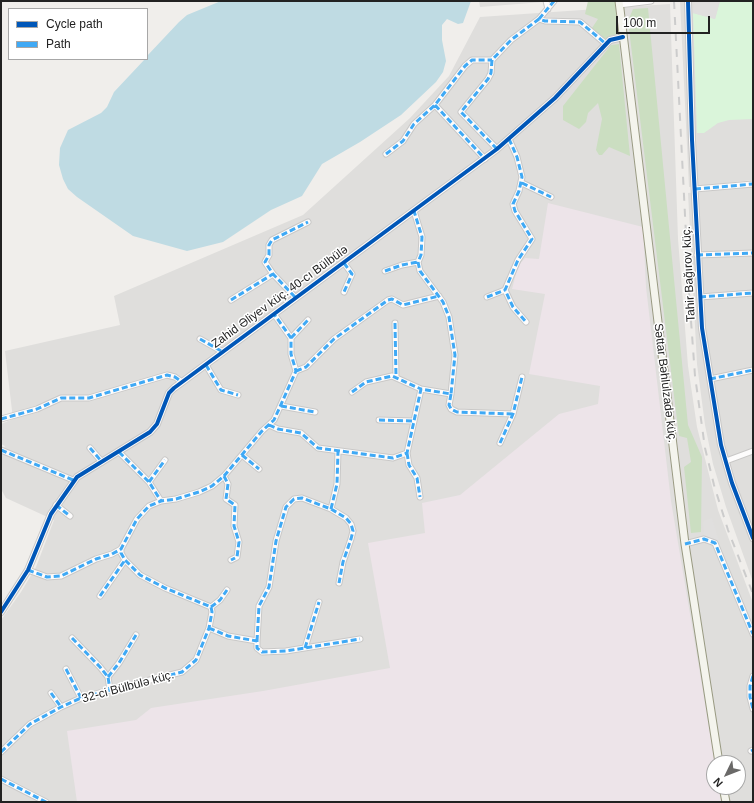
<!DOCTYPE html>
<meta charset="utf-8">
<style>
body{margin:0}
#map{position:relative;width:754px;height:803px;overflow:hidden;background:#f0eeeb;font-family:Arial,sans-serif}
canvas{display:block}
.frame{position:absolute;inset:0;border:2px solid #222;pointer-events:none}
.legend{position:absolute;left:8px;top:8px;width:140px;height:52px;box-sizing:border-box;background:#fff;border:1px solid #a7a7a7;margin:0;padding:5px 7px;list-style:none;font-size:12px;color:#222}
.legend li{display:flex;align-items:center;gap:8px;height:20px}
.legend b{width:20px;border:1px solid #a7a7a7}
.north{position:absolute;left:706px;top:755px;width:40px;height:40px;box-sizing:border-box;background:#fff;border:1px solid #a7a7a7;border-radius:50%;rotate:227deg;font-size:11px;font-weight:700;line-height:16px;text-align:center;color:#222}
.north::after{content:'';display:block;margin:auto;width:14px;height:18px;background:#6a6968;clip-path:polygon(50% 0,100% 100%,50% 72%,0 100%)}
.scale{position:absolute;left:616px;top:16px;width:94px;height:18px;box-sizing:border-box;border:2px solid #222;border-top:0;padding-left:5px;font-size:12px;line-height:14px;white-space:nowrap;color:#222;-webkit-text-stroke:3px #fff;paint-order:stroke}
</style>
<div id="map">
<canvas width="754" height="803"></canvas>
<div class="frame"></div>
<ul class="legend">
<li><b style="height:5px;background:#0057b8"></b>Cycle path</li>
<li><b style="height:5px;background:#3fa9f5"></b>Path</li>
</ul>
<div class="north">N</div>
<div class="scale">100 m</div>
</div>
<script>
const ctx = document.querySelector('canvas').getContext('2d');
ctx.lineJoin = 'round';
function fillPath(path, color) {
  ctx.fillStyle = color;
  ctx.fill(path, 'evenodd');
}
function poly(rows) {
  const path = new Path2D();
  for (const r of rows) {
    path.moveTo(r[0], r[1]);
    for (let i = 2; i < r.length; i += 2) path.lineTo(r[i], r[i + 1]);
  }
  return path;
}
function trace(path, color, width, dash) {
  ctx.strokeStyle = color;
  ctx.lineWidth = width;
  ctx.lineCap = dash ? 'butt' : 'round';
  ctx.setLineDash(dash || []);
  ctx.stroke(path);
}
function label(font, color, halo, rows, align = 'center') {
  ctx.font = font + ' Arial,sans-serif';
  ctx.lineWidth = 3;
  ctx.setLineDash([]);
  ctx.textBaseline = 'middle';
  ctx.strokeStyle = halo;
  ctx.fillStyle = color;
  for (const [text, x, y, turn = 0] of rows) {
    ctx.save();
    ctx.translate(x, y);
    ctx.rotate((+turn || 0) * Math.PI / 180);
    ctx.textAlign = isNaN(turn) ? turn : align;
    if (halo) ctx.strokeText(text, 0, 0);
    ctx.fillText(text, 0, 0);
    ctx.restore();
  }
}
fillPath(poly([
 [479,1,556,1,480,7],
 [680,1,753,1,753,180,689,187],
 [670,4,678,239,688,366,697,427,718,510,753,603,753,802,1,802,1,620,21,592,36,567,54,520,6,498,1,489,1,455,5,446,1,444,1,424,13,419,5,351,120,325,114,296,303,215,410,118,449,76,480,17],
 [714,763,738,763,738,787,714,787],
 [753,186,753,582,726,507,713,464,705,425,697,364,688,193]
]), '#dfdedc');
fillPath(poly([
 [548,203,643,227,646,287,671,501,715,763,714,787,719,787,721,802,77,802,67,731,136,720,151,708,263,691,390,668,368,543,425,533,422,503,460,495,559,414,598,404,600,386,529,374,545,294,512,289,518,266,525,258,539,259]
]), '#ede4e9');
fillPath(poly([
 [588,1,615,1,618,34,610,36,605,40,592,28,598,19,585,14],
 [648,8,688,425,702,457,701,532,691,533,684,467,691,462,687,438,679,436,628,21,633,9],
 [619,44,630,156,609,147,602,155,599,155,596,150,602,119,598,103,588,113,586,122,579,129,563,120,563,106,611,45]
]), '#cbdec1');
fillPath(poly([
 [720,1,753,1,753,119,729,120,718,123,704,133,697,133,693,13,715,19]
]), '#daf5da');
fillPath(poly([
 [695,1,720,1,715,19,693,13],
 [712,518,719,541,715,543,704,539,703,521]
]), '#e0dfde');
fillPath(poly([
 [221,1,471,1,463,23,458,24,447,19,442,25,442,40,446,61,443,72,436,82,401,115,360,142,322,164,302,196,271,210,223,242,187,251,133,236,77,197,68,189,63,179,59,165,60,148,68,130,101,113,107,107,114,92,145,59,147,59,147,56,179,22,187,15]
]), '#bfdbe3');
const minor = poly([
 [546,1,548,9],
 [619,5,651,1],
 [539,19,554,1],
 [435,105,485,159],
 [509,139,517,157,522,177,519,191,513,204,515,211,532,239,518,260,505,290,513,307,526,322],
 [497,149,461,112,488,79,491,73,492,60,511,40,539,19,545,21,580,22,606,44],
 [386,154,403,141,414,124,435,105,465,66,472,60,492,60],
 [522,183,551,197],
 [695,189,753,184],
 [697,255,753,253],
 [344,263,352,274,344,292],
 [385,271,402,265,418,262],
 [295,297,273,274,265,262,269,255,269,245,272,240,308,222],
 [487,297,505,290],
 [700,297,753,293],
 [231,300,273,274],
 [395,323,396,377],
 [291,338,308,320],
 [200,339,223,352],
 [206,365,221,390,238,395],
 [296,371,306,367,334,339,388,300,392,299,403,305,439,296],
 [710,379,753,370],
 [352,392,366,382,392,376,421,389],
 [451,394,449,405,451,409,457,412,513,414],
 [281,406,315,412],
 [1,419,37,409,61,398,89,398,167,375,175,377,182,382],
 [379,420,413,421],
 [269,425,278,429,301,433,318,448,393,458,407,453,421,389,451,394,455,355,449,317,443,302,420,271,418,262,421,255,422,237,414,211],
 [500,443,513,414,522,377],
 [90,448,102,462],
 [1,450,73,480],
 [119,452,149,482,161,501],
 [407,453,409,465,417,478,420,497],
 [242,455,259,469],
 [726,461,753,451],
 [224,476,228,484,226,499,235,505,234,526,239,542,237,557,231,560],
 [149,482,165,460],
 [56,505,70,516],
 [331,509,337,484,338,451],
 [685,544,704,539,715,543,753,634],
 [28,570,47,577,61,576,96,559,112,554,121,549,137,519,149,506,161,501,176,499,199,492,212,486,224,476,262,431,274,420,296,371,291,354,291,338,274,314],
 [100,596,125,560],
 [211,607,220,600,227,590],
 [209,628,228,636,257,641,257,648,262,652,286,651,360,639],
 [72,638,100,667,108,677,110,690],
 [257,641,259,606,269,587,276,541,286,507,294,499,302,498,331,509,346,518,351,524,353,531,351,539,343,562,339,583],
 [305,648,319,602],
 [66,669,81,698],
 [753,676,750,686,750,697,753,709],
 [108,677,119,663,136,635],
 [51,693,61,707],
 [751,751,753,750],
 [1,752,30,724,61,707,81,698,110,690,182,672,196,660,209,628,212,612,211,607,165,588,140,575,125,560,121,553,121,549],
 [1,779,46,802]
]);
const tertiary = poly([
 [688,1,692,140,702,328,721,445,732,483,753,538],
 [1,612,28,570,51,514,77,477,150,432,157,424,169,393,174,388,497,149,555,98,610,40,623,37]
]);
const secondary = poly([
 [619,1,685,544,719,763],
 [723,787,726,802]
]);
trace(minor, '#c9c8c7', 7);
trace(tertiary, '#c9c8c7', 8);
trace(secondary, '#999a82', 9);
trace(minor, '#fdfcfc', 5);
trace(tertiary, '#fdfcfc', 6);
trace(secondary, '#f4f4ed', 7);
trace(poly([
 [674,1,689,293,695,376,705,448,714,485,728,530,753,594]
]), '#ccc', 2, [8, 8]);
trace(poly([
 [539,19,554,1],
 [435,105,485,159],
 [509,139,517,157,522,177,519,191,513,204,515,211,532,239,518,260,505,290,513,307,526,322],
 [497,149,461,112,488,79,491,73,492,60,511,40,539,19,545,21,580,22,606,44],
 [386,154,403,141,414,124,435,105,465,66,472,60,492,60],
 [522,183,551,197],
 [695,189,753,184],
 [697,255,753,253],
 [344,263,352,274,344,292],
 [385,271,402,265,418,262],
 [295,297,273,274,265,262,269,255,269,245,272,240,308,222],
 [487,297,505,290],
 [700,297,753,293],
 [231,300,273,274],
 [395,323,396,377],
 [291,338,308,320],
 [200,339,223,352],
 [206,365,221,390,238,395],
 [296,371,306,367,334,339,388,300,392,299,403,305,439,296],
 [710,379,753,370],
 [352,392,366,382,392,376,421,389],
 [451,394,449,405,451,409,457,412,513,414],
 [281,406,315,412],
 [1,419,37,409,61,398,89,398,167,375,175,377,182,382],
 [379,420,413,421],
 [269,425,278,429,301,433,318,448,393,458,407,453,421,389,451,394,455,355,449,317,443,302,420,271,418,262,421,255,422,237,414,211],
 [500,443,513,414,522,377],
 [90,448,102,462],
 [1,450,73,480],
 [119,452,149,482,161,501],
 [407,453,409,465,417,478,420,497],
 [242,455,259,469],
 [224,476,228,484,226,499,235,505,234,526,239,542,237,557,231,560],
 [149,482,165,460],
 [56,505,70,516],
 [331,509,337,484,338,451],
 [685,544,704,539,715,543,753,634],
 [28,570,47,577,61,576,96,559,112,554,121,549,137,519,149,506,161,501,176,499,199,492,212,486,224,476,262,431,274,420,296,371,291,354,291,338,274,314],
 [100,596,125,560],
 [211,607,220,600,227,590],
 [209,628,228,636,257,641,257,648,262,652,286,651,360,639],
 [72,638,100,667,108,677,110,690],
 [257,641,259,606,269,587,276,541,286,507,294,499,302,498,331,509,346,518,351,524,353,531,351,539,343,562,339,583],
 [305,648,319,602],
 [66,669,81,698],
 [753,676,750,686,750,697,753,709],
 [108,677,119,663,136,635],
 [51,693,61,707],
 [751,751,753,750],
 [1,752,30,724,61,707,81,698,110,690,182,672,196,660,209,628,212,612,211,607,165,588,140,575,125,560,121,553,121,549],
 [1,779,46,802]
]), '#3fa9f5', 3, [6, 3]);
trace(poly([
 [688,1,692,140,702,328,721,445,732,483,753,538],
 [1,612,28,570,51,514,77,477,150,432,157,424,169,393,174,388,497,149,555,98,610,40,623,37]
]), '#0057b8', 4);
label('12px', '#222', '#fff', [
 ["Tahir Bağırov küç.",689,274,-93],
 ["Zahid Əliyev küç. 40-cı Bülbülə",280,297,-36],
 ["Səttar Bəhlulzadə küç.",665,383,83],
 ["32-ci Bülbülə küç.",128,687,-15]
]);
</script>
